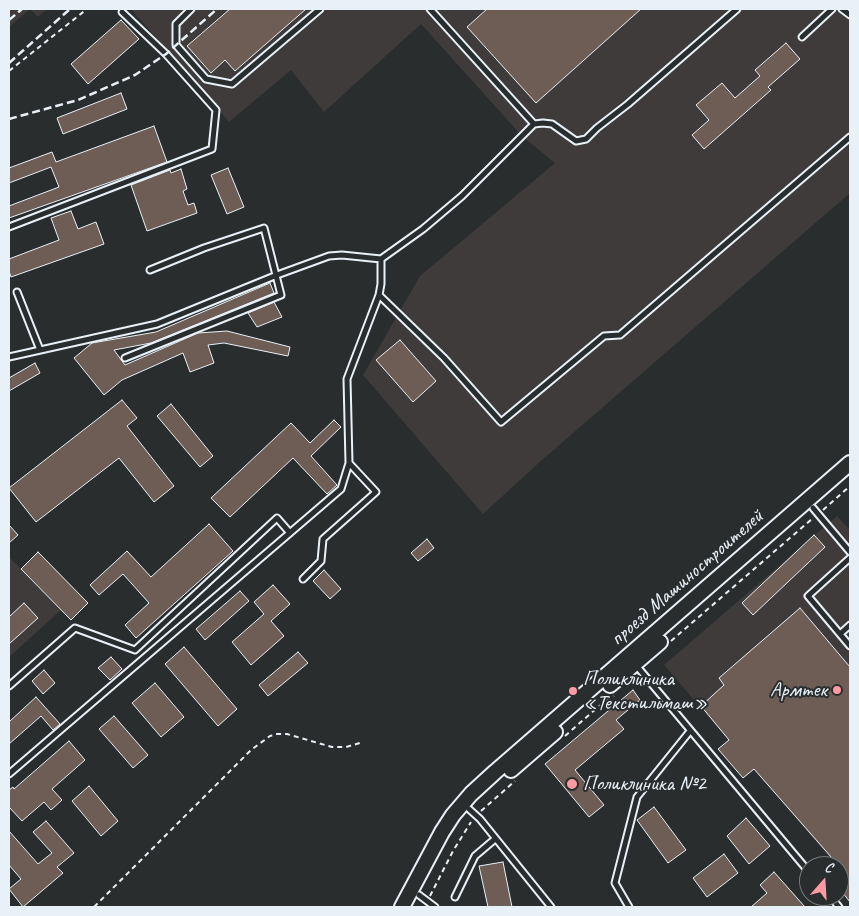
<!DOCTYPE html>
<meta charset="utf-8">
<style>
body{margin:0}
#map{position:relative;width:859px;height:916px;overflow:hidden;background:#2a2d2e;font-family:Caveat,sans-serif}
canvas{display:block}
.frame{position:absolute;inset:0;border:10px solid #e8f1f8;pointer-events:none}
.north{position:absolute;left:799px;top:856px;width:50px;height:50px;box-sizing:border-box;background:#2a2d2e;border:1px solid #767b7f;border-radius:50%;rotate:19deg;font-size:14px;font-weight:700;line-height:20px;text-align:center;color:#e8f1f8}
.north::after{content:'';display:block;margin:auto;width:18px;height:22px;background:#ff9aa2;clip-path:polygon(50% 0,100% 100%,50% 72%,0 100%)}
</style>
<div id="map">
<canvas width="859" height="916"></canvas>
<div class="frame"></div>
<div class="north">С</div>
</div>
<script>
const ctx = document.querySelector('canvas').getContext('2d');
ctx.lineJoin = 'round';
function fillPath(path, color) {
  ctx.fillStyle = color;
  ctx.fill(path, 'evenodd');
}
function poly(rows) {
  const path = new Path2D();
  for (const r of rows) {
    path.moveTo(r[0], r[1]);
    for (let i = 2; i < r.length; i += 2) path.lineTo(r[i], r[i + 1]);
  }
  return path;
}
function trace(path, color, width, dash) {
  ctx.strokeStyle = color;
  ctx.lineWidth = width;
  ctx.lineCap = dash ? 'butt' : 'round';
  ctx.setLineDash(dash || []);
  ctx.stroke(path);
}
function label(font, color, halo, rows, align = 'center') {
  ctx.font = font + ' Caveat,sans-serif';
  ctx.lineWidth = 4;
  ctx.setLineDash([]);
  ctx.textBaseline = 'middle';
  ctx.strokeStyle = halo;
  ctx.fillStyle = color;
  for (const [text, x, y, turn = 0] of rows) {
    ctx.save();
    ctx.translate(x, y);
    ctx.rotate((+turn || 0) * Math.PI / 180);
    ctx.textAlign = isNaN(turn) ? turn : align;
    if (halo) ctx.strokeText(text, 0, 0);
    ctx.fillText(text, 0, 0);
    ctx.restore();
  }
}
fillPath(poly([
 [9,9,47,9,38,17,30,9,9,27],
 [131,9,850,9,850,193,542,460,483,514,363,375,420,276,555,163,522,136,421,24,324,112,291,70,229,122],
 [837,516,848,528,850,526,850,881,664,665],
 [9,557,61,610,9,657]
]), '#3e3b3a');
const building = poly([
 [230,9,306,9,235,71,225,60,211,73,187,46,230,9],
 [487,9,641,9,536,103,467,27,487,9],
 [121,20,139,39,88,84,71,64,121,20],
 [786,43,800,59,768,87,771,90,704,149,692,135,709,120,696,105,722,83,735,98,760,76,755,70,786,43],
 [121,93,127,109,63,134,57,118,121,93],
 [154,126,167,162,9,218,9,206,59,187,51,167,9,183,9,168,52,152,56,162,154,126],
 [228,168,244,207,227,214,211,175,228,168],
 [181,169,187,189,183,191,188,205,194,203,197,213,147,231,131,185,170,170,171,173,181,169],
 [71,211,78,229,96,222,104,244,11,277,9,271,9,259,59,240,51,218,71,211],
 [270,283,274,293,151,343,114,350,125,365,198,333,227,331,290,347,288,356,224,343,208,345,214,363,190,372,183,353,122,380,104,395,74,358,92,343,156,332,270,283],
 [274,302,282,317,257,327,248,313,274,302],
 [400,340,436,381,413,402,376,360,400,340],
 [35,363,40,373,9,391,9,378,35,363],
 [122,400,137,418,127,426,174,486,154,502,119,458,36,522,9,488,122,400],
 [171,404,213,456,200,467,157,416,171,404],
 [334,420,341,427,311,456,337,485,327,494,293,458,230,517,211,498,291,423,310,443,334,420],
 [209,524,233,551,136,638,125,625,149,603,123,574,99,595,90,585,127,551,151,577,209,524],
 [9,525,18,535,9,543,9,525],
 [814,535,825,547,753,615,742,603,814,535],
 [427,539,434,548,418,561,411,553,427,539],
 [38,552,88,603,71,620,21,569,38,552],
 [324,570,341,589,330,599,313,581,324,570],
 [273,585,290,604,271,621,284,636,251,665,232,642,264,614,254,602,273,585],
 [240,591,249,601,205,640,196,629,240,591],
 [24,603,38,618,9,644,9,617,24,603],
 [800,608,850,667,850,902,839,888,839,866,754,769,743,778,718,749,729,740,701,706,724,685,719,678,800,608],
 [184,647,237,709,218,726,165,664,184,647],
 [298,652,308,663,268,696,259,685,298,652],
 [111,657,122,669,110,680,98,668,111,657],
 [44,670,55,683,43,694,32,681,44,670],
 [155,683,184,717,161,737,132,703,155,683],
 [633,690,640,700,616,720,624,729,575,770,604,805,589,817,545,764,633,690],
 [36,697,60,724,53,730,41,716,9,744,9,722,36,697],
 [114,716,148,755,133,768,99,729,114,716],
 [69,741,85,760,52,789,62,800,51,810,44,802,22,821,9,807,9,790,13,787,14,789,69,741],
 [89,786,118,821,101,836,72,801,89,786],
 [654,807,686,850,668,863,637,820,654,807],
 [746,818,770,846,749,864,727,836,746,818],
 [46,821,74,853,57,867,63,873,23,907,9,889,21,879,9,865,9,831,38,864,52,853,33,832,46,821],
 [724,854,738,873,707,897,693,878,724,854],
 [503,862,512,907,488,907,479,866,503,862],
 [774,872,805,907,751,907,767,893,760,885,774,872]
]);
fillPath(building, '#6d5d55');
trace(building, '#e8f1f8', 1);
const service = poly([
 [191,9,176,24,176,45,206,79,232,84,320,9],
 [430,9,534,124],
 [842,9,850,15],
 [802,37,832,9],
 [9,227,212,149,216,110,166,54,122,12],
 [17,292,40,350],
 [379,295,444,358,501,422,604,336,620,335,850,137],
 [9,357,157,324,277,275,329,256,342,255,381,259,423,229,462,196,534,124,543,123,552,124,576,141,586,139,597,128,628,104,737,9],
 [125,358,281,295,264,228,204,248,150,270],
 [813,508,850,552],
 [850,558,808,596,850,646],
 [303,579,321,561,323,539,376,492,349,463],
 [840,634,850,625],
 [635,664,809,872],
 [9,686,75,628,135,650,277,518,290,533],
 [9,774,341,489,349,463,347,379,379,295,381,284,381,259],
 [469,809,480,819,551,907],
 [419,895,435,907],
 [830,896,839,907],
 [455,897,475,856,495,839],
 [629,907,615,883,637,797,690,731]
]);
const secondary = poly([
 [610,685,660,642],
 [511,770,555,732],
 [402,907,442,832,453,815,471,794,495,772,850,463]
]);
trace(service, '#e8f1f8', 9);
trace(secondary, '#e8f1f8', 18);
trace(poly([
 [9,71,87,9],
 [823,510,850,486],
 [671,641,813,518],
 [565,736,598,707,614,696],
 [481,811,515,781],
 [430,896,453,851,471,822],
 [94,907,251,750,270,736,277,734,287,734,332,747,346,747,360,743]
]), '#e8f1f8', 2, [5, 4]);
trace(service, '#2a2d2e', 5);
trace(secondary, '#2a2d2e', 14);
trace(poly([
 [9,20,22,9],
 [9,63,70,9],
 [9,119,78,100,135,75,166,54,217,9]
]), '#e8f1f8', 2.5, [8, 4]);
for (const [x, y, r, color] of [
 [837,690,5,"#ff9aa2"],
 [573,691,5,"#ff9aa2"],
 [572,784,6,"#ff9aa2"]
]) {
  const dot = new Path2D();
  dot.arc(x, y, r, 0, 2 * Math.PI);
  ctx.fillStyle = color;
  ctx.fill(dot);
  trace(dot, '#2a2d2e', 2);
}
label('21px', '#e8f1f8', '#2a2d2e', [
 ["проезд Машиностроителей",687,578,-41]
]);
label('21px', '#e8f1f8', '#2a2d2e', [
 ["Поликлиника",583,679],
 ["«Текстильмаш»",583,703],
 ["Армтек",827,690,"right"],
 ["Поликлиника №2",583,784]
], 'left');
</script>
